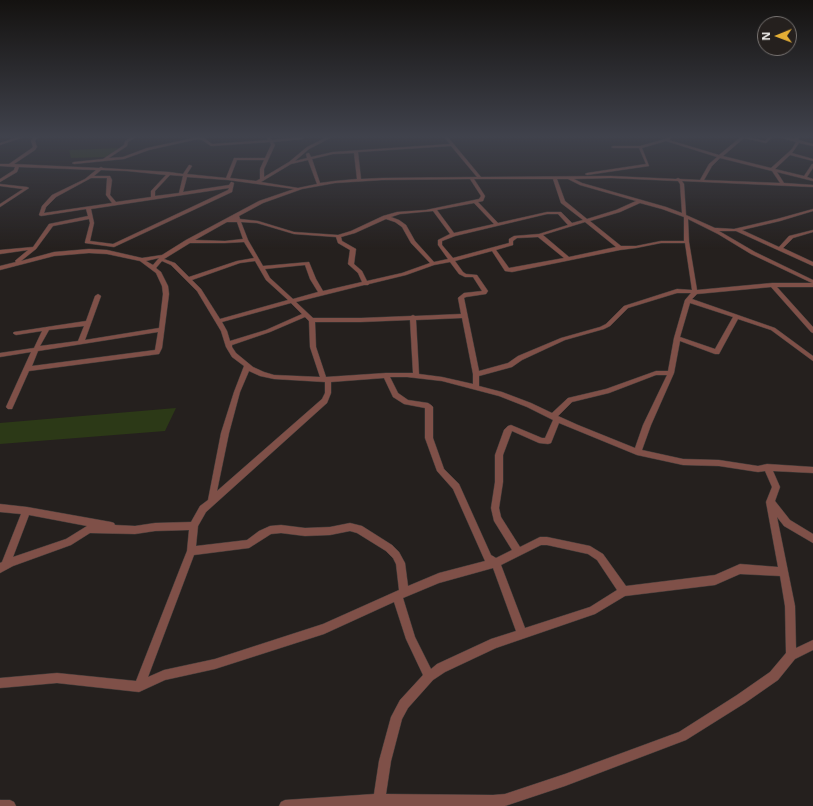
<!DOCTYPE html>
<style>
body{margin:0}
#map{position:relative;width:813px;height:806px;overflow:hidden;background:#25201e;font-family:"Open Sans",sans-serif}
canvas{display:block}
.north{position:absolute;left:757px;top:16px;width:40px;height:40px;box-sizing:border-box;background:#25201e;border:1px solid #777371;border-radius:50%;rotate:269deg;font-size:11px;font-weight:700;line-height:16px;text-align:center;color:#f2efed}
.north::after{content:'';display:block;margin:auto;width:14px;height:18px;background:#e4ae35;clip-path:polygon(50% 0,100% 100%,50% 72%,0 100%)}
</style>
<div id="map">
<canvas width="813" height="806"></canvas>
<div class="north">N</div>
</div>
<script>
const ctx = document.querySelector('canvas').getContext('2d');
ctx.lineJoin = 'round';
function fillPath(path, color) {
  ctx.fillStyle = color;
  ctx.fill(path, 'evenodd');
}
function poly(rows) {
  const path = new Path2D();
  for (const r of rows) {
    path.moveTo(r[0], r[1]);
    for (let i = 2; i < r.length; i += 2) path.lineTo(r[i], r[i + 1]);
  }
  return path;
}
function trace(path, color, width, dash) {
  ctx.strokeStyle = color;
  ctx.lineWidth = width;
  ctx.lineCap = dash ? 'butt' : 'round';
  ctx.setLineDash(dash || []);
  ctx.stroke(path);
}
fillPath(poly([
 [119,148,109,157,71,158,69,150],
 [176,408,165,431,0,444,0,423]
]), '#2c3917');
const minor = poly([
 [21,136,27,136,0,145,0,143,21,136],
 [34,136,38,136,35,141,37,147,35,150,14,164,99,168,101,167,103,168,169,172,183,174,189,165,190,165,192,166,187,174,226,178,234,158,265,158,271,145,270,142,211,146,202,140,198,139,149,150,124,159,74,164,72,163,74,162,103,159,124,145,125,141,133,136,138,136,128,142,127,146,109,158,123,157,147,148,198,137,204,138,212,144,268,140,267,138,269,137,272,140,304,137,303,139,273,142,275,145,264,169,264,177,289,162,307,147,329,136,334,136,309,149,295,161,307,158,306,154,308,153,309,153,311,157,333,152,450,144,443,136,447,136,481,177,611,176,676,179,678,178,680,179,700,180,709,164,717,157,666,141,642,148,649,166,587,175,585,174,587,173,646,164,639,148,613,148,611,147,613,146,640,146,665,139,669,136,673,136,669,140,719,155,742,136,765,141,770,136,774,136,766,143,744,138,723,156,771,168,792,149,796,142,775,136,782,136,794,139,797,136,801,136,798,139,799,140,813,144,813,146,799,143,792,153,813,159,813,161,790,155,775,169,804,176,812,164,813,164,813,168,807,177,813,179,813,181,777,172,784,183,813,185,813,187,682,181,684,184,686,215,715,228,717,228,734,229,777,219,813,209,813,211,780,221,742,230,779,247,789,236,813,230,813,232,793,238,783,248,813,262,813,266,736,231,719,231,755,252,813,280,813,287,777,287,813,327,813,333,811,332,771,287,697,294,692,299,775,328,813,356,813,361,771,330,738,319,719,354,715,354,680,341,674,373,651,425,642,450,683,459,719,460,758,466,767,464,813,467,813,473,773,471,780,487,775,501,790,520,813,534,813,543,784,526,777,517,795,606,796,648,813,640,813,650,795,659,778,680,745,703,686,740,565,786,505,806,279,806,281,802,285,800,374,794,379,761,391,717,400,700,423,675,406,639,394,602,324,634,215,669,165,680,139,692,57,683,0,688,0,678,57,673,136,681,181,566,187,551,189,530,155,531,135,534,90,533,71,545,13,566,0,573,0,563,2,562,21,514,0,512,0,504,27,507,111,522,114,523,115,525,135,526,155,523,191,522,200,506,208,500,221,433,234,392,244,366,232,357,226,347,221,331,197,291,171,265,162,261,156,268,161,272,168,286,169,294,162,348,159,354,29,371,12,409,8,409,6,407,31,352,0,357,0,353,34,348,42,331,16,335,14,334,13,333,14,332,86,321,95,296,98,294,101,296,85,340,159,328,163,294,162,286,156,273,140,261,107,254,89,253,54,256,0,270,0,266,16,262,15,261,16,260,28,250,0,254,0,250,33,247,49,224,88,216,86,209,41,216,39,215,42,206,52,195,85,179,96,170,19,167,17,172,0,182,0,179,14,170,15,167,0,166,0,164,9,164,32,148,33,147,31,141,34,136],
 [451,146,477,177,382,178,361,179,358,152,451,146],
 [354,153,357,179,335,181,320,183,312,159,333,154,354,153],
 [720,158,772,171,780,183,704,180,712,166,720,158],
 [237,160,264,160,260,169,260,179,256,181,230,178,237,160],
 [308,160,317,184,298,188,261,182,291,164,308,160],
 [101,170,127,171,166,175,151,191,151,197,116,202,110,195,112,180,110,176,94,176,101,170],
 [170,175,183,176,179,193,155,196,155,191,170,175],
 [187,177,228,180,294,189,259,201,186,240,162,255,142,258,107,250,89,249,54,252,21,261,36,249,53,226,89,219,90,223,85,242,85,243,114,247,232,192,234,183,232,182,231,182,229,185,183,192,187,177],
 [91,178,107,178,106,195,112,203,44,213,46,207,56,197,91,178],
 [611,178,678,181,680,184,682,213,666,207,582,183,574,179,611,178],
 [470,179,481,196,479,199,426,210,397,212,383,216,351,231,338,235,294,232,258,221,240,219,239,216,263,203,302,189,335,183,382,180,470,179],
 [474,179,553,179,561,203,583,220,572,223,561,212,547,212,498,223,478,202,483,201,485,196,474,179],
 [557,179,568,179,580,185,636,201,616,210,587,219,565,201,557,179],
 [229,188,228,190,113,244,90,241,94,223,91,209,229,188],
 [474,203,494,224,454,233,437,210,474,203],
 [640,203,662,209,684,217,684,241,661,241,636,246,621,246,590,221,620,212,640,203],
 [433,211,450,234,438,240,438,245,448,259,434,262,415,241,406,225,399,220,391,217,400,214,433,211],
 [547,214,558,214,568,225,539,234,514,236,509,239,509,243,453,258,442,245,442,241,455,236,547,214],
 [386,219,395,222,402,227,411,243,430,263,402,273,367,281,362,271,354,264,356,249,342,241,341,237,355,233,386,219],
 [688,219,718,234,751,254,812,283,772,283,697,290,689,242,688,219],
 [227,222,237,222,243,239,225,241,195,240,227,222],
 [241,222,257,223,294,234,336,237,338,243,350,250,348,264,358,273,362,282,323,291,316,279,309,262,263,266,248,240,241,222],
 [585,222,616,247,569,257,543,235,585,222],
 [538,237,564,258,509,268,496,250,513,245,513,241,517,238,538,237],
 [244,242,254,258,237,261,189,277,175,263,164,259,190,243,225,243,244,242],
 [661,243,685,243,692,290,677,289,624,306,606,324,600,327,561,338,518,356,508,363,479,371,464,298,466,297,486,294,488,291,477,275,466,274,463,272,455,261,492,251,505,271,512,272,620,250,636,248,661,243],
 [159,258,153,265,146,261,159,258],
 [255,261,266,280,288,300,220,319,201,289,192,280,240,263,255,261],
 [450,262,459,274,465,277,473,277,482,291,464,293,459,297,458,298,461,314,415,316,413,315,411,316,361,318,313,318,296,302,364,285,368,285,369,284,406,275,434,265,450,262],
 [305,265,310,279,318,292,293,299,270,278,265,269,305,265],
 [677,293,691,293,685,300,674,338,668,371,656,371,606,389,568,398,552,413,531,403,502,392,479,386,479,376,512,367,522,360,565,340,604,329,610,326,628,308,677,293],
 [291,303,302,314,266,330,230,341,227,331,222,322,291,303],
 [690,303,733,317,715,349,680,337,690,303],
 [305,317,309,321,310,347,320,377,274,375,264,372,253,367,236,353,232,347,232,345,270,332,305,317],
 [462,318,473,374,473,384,442,377,419,374,416,320,462,318],
 [410,320,413,373,386,373,326,377,316,347,315,322,361,322,410,320],
 [84,326,78,341,40,346,49,330,84,326],
 [158,332,155,350,32,366,38,351,158,332],
 [249,371,260,376,274,379,325,382,325,393,322,399,217,491,229,433,240,392,249,371],
 [656,375,667,375,643,425,635,448,578,425,558,416,572,402,609,393,656,375],
 [390,377,407,377,442,381,499,396,527,407,553,420,545,438,542,438,511,425,508,426,504,430,495,455,495,482,491,508,494,521,512,550,496,558,491,555,459,484,444,469,433,438,433,407,431,405,428,403,408,400,398,393,390,377],
 [384,378,393,397,404,404,425,408,425,438,437,471,453,489,485,561,439,573,408,586,405,563,399,552,392,545,362,526,350,523,330,527,305,528,281,525,270,526,259,531,247,540,196,546,198,526,206,512,327,403,331,393,331,382,384,378],
 [559,423,637,455,683,465,719,466,758,472,765,471,772,487,766,502,778,567,740,564,715,575,626,586,603,554,590,546,547,537,540,537,520,547,501,517,499,508,503,482,503,455,512,431,539,443,548,444,551,443,559,423],
 [29,515,87,526,66,539,13,557,29,515],
 [350,531,357,533,386,551,393,558,396,564,399,590,323,624,215,659,164,670,148,677,194,555,249,548,271,534,281,533,305,536,330,535,350,531],
 [541,545,547,545,588,554,597,560,617,590,590,607,525,628,501,565,541,545],
 [493,568,516,631,491,639,437,664,431,669,415,637,403,598,439,583,493,568],
 [740,574,780,576,785,606,786,653,770,672,737,695,679,732,565,774,505,794,493,795,386,794,391,761,402,719,408,708,433,680,445,672,496,648,595,614,625,596,715,585,740,574],
 [0,184,27,187,29,188,0,207,0,204,23,189,0,186,0,184],
 [0,800,10,800,14,802,16,806,0,806,0,800]
]);
trace(minor, '#423d3b', 1);
fillPath(minor, '#7f5048');
const sky = ctx.createLinearGradient(0, 0, 0, 249);
sky.addColorStop(0, '#141210');
sky.addColorStop(0.55, '#40424c');
sky.addColorStop(1, '#40424c00');
ctx.fillStyle = sky;
ctx.fillRect(0, 0, 813, 249);
</script>
